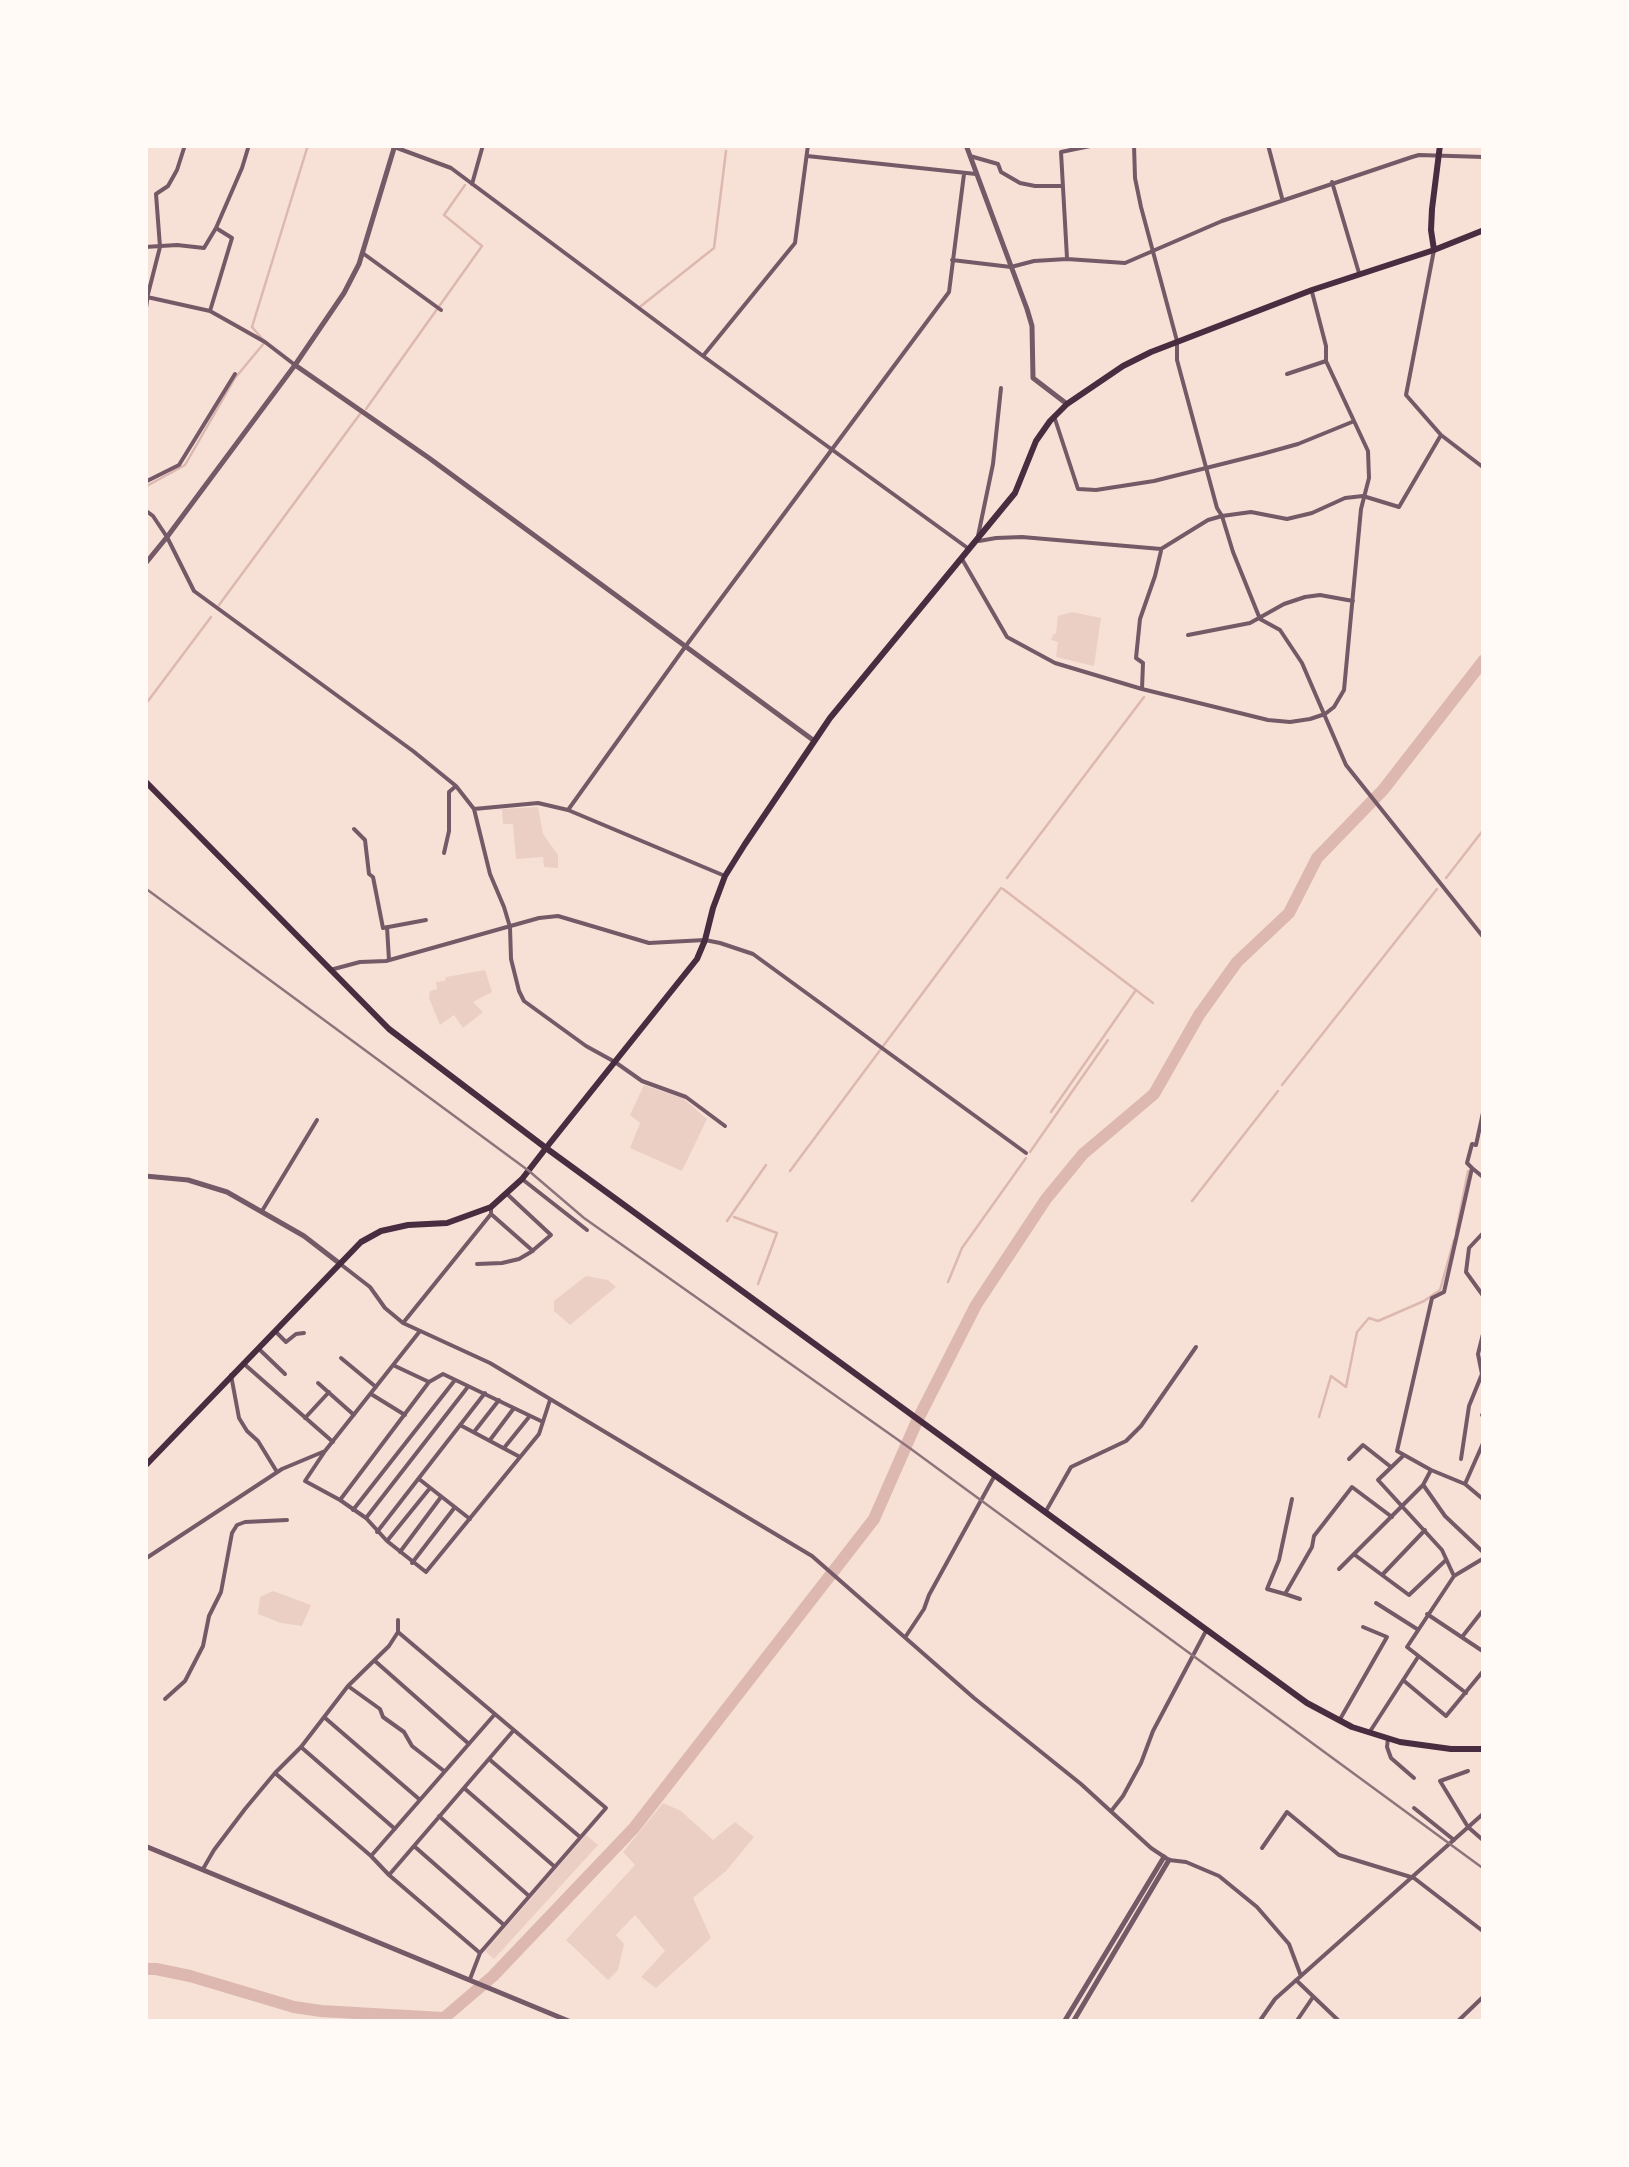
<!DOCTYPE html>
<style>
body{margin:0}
#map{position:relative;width:1629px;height:2167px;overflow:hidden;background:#f7e1d7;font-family:"Nunito Sans",sans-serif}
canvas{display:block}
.frame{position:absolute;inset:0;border:148px solid #fffaf5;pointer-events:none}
</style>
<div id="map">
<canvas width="1629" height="2167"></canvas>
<div class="frame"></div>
</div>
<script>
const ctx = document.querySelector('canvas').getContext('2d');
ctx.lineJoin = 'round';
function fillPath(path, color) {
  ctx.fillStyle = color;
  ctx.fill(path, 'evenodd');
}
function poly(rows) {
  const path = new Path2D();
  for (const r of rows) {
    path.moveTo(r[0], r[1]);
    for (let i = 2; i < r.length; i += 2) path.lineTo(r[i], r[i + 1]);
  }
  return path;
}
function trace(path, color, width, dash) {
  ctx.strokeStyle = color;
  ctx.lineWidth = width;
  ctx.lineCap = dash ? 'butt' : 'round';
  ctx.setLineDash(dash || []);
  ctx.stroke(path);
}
fillPath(poly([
 [1072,612,1101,618,1094,666,1056,657,1058,642,1051,640,1053,635,1056,633,1058,616],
 [538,807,543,834,558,855,558,868,544,867,543,857,516,859,513,824,503,824,502,809],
 [485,970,492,992,473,1002,483,1012,463,1028,454,1015,440,1025,429,998,430,991,437,989,436,982,445,981,446,977],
 [644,1085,684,1099,707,1119,682,1171,630,1148,640,1123,630,1115],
 [586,1276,608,1280,616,1287,570,1325,554,1311,554,1301],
 [273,1591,311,1605,302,1626,281,1623,258,1614,260,1597],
 [663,1803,681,1811,713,1840,735,1822,754,1837,726,1871,693,1898,711,1938,656,1988,641,1977,665,1951,635,1915,616,1935,624,1944,618,1970,608,1980,566,1940,635,1865,623,1852],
 [586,1835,598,1845,494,1959,485,1951]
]), '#ebcfc5');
trace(poly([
 [641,306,714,248,726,151],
 [366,409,482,246,444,215,465,185],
 [145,487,185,465,235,378,265,342,252,327,308,145],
 [219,605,360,414],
 [145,705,211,617],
 [1007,878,1144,697],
 [1446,878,1484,829],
 [1003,889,1153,1003],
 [1282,1085,1437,889],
 [1051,1112,1136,990],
 [1030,1152,1108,1040],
 [790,1171,1001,888],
 [1192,1201,1278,1091],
 [734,1217,777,1233,758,1284],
 [727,1221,766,1165],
 [1456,1232,1468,1171],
 [948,1282,962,1248,1026,1158],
 [1319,1417,1331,1376,1346,1387,1357,1332,1369,1318,1378,1321,1424,1301,1440,1290,1454,1240]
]), '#dcb8b0', 2.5);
trace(poly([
 [145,1969,156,1969,190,1976,294,2007,321,2011,425,2017,444,2018,493,1976,634,1828,874,1519,917,1421,976,1305,1046,1199,1083,1154,1154,1094,1199,1015,1237,962,1289,913,1317,858,1383,790,1484,660]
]), '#dcb8b0', 12);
trace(poly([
 [389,145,451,168,703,356,969,549],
 [1134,145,1135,178,1141,207,1177,341,1177,360,1217,508,1222,516,1233,552,1260,619,1280,630,1302,663,1346,765,1484,938],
 [1268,145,1282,198],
 [807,156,976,174],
 [970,156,998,164,1001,172,1020,183,1035,186,1063,186],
 [1332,182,1359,273],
 [472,184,483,145],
 [145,247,177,245,204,248,216,228],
 [1434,250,1406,395,1441,435,1484,468],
 [364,254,441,310],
 [1067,258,1061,152,1095,145],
 [952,260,1011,267,1034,261,1067,259,1125,263,1222,221,1412,157,1419,155,1484,157],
 [147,297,210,311,265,342,295,365],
 [210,311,232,238,216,228,242,168,249,145],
 [145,315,148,294,160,247,156,194,168,186,177,170,185,145],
 [703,356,795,243,808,145],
 [1287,374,1326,361],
 [1054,416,1078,489,1096,490,1154,481,1262,454,1298,444,1352,422],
 [145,482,179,465,235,374],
 [145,510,153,516,167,537,194,591,413,751,456,786,474,809,490,874,504,907,510,927,511,959,519,991,524,1001,586,1046,615,1062,642,1081,686,1097,725,1126],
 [978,536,993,464,1001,388],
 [979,541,996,538,1022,537,1161,549,1208,520,1222,516,1251,512,1287,519,1312,513,1345,498,1363,496,1399,507,1441,435],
 [962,559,1007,637,1055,663,1142,689,1268,720,1290,722,1310,719,1325,714,1334,707,1344,690,1361,509,1369,478,1368,451,1326,361,1326,346,1312,292],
 [1188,635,1250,623,1284,604,1305,597,1320,595,1353,601],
 [1142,689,1143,663,1136,658,1140,619,1155,576,1161,551],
 [474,809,538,803,568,810,725,876],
 [568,810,685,647,949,292,964,174],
 [354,829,365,840,369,874,373,877,383,928,426,920],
 [444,853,449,831,449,792,456,786],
 [387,927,389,960],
 [330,970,360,962,386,961,539,918,558,916,649,943,705,940,720,943,753,954,1026,1153],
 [1484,1108,1476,1145,1472,1144,1467,1163,1472,1168,1444,1292,1432,1298,1397,1451,1431,1470,1465,1484,1484,1500],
 [1472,1168,1484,1178],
 [522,1179,587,1230],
 [262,1211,317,1120],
 [491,1214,533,1251],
 [1484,1232,1469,1248,1466,1272,1484,1297],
 [339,1263,370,1287,385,1308,403,1323,490,1363,812,1556,974,1698,1081,1784,1151,1848,1169,1860,1186,1862,1219,1876,1257,1907,1289,1944,1301,1976],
 [477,1264,502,1263,519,1259,531,1252,551,1235,507,1194],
 [403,1323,491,1214,491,1207],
 [420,1331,325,1451,305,1481,340,1500,366,1518,387,1541,426,1572,539,1434,550,1400],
 [277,1333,286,1342,296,1334,304,1333],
 [260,1350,285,1374],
 [341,1358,376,1387],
 [243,1363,333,1442],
 [395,1366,429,1382,443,1374,543,1422],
 [231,1375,239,1418,247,1431,258,1441,277,1472],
 [318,1383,354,1415],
 [371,1394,405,1415],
 [1482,1415,1484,1415],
 [305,1418,329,1392],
 [460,1425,520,1457],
 [474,1432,499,1400],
 [490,1440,514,1408],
 [504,1448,529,1417],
 [1403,1456,1378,1480,1442,1550,1453,1574],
 [1349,1459,1363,1445,1391,1467],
 [1461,1459,1469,1406,1482,1374,1478,1354,1484,1330],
 [419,1479,470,1519],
 [1465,1484,1484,1441],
 [1424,1486,1445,1516,1484,1553],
 [1292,1499,1279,1560,1267,1589,1285,1594,1312,1547,1314,1536,1352,1487,1392,1517],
 [340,1500,429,1382],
 [353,1510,455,1380],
 [1046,1511,1071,1467,1126,1441,1141,1426,1196,1347],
 [366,1518,467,1388],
 [377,1532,485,1393],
 [387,1541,430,1488],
 [400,1552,441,1497],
 [1355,1555,1409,1595,1446,1560],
 [145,1559,282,1469,325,1451],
 [412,1563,455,1507],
 [1339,1569,1423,1485,1431,1470],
 [1383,1574,1425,1530],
 [1285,1594,1300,1599],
 [1376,1603,1417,1629],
 [1427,1614,1484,1652],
 [398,1620,398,1632,606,1808,480,1953,470,1979],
 [906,1636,924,1609,929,1595,995,1475],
 [1462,1637,1484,1609],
 [375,1661,469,1744],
 [1403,1680,1446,1716,1484,1670],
 [348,1686,380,1709,383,1717,404,1732,412,1746,444,1771],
 [1466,1693,1407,1647,1454,1576,1484,1558],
 [165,1699,185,1681,203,1646,209,1616,221,1592,232,1533,237,1525,245,1522,287,1520],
 [324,1717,419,1799],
 [1339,1721,1387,1637,1363,1627],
 [1369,1733,1418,1657],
 [1388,1738,1387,1747,1391,1758,1414,1778],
 [301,1747,395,1829],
 [489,1759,580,1837],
 [1468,1771,1440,1781,1468,1827,1484,1841],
 [275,1773,371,1856,389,1875,480,1953],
 [464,1788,555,1867],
 [1414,1808,1454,1840],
 [1112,1810,1123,1796,1141,1763,1153,1731,1207,1629],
 [439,1816,529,1896],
 [414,1846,504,1925],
 [1262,1848,1287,1812,1339,1855,1414,1878,1484,1932],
 [371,1856,495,1714],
 [203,1869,214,1850,245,1809,275,1773,301,1747,348,1686,389,1646,398,1632],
 [389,1875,513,1731],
 [1296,1980,1340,2022],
 [674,2021,676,2022],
 [1259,2022,1275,1999,1484,1813],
 [1296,2022,1313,1997],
 [1457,2022,1484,1996]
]), '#755966', 4);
trace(poly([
 [966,145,1027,309,1032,326,1033,378,1067,404],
 [295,365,429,458,813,740],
 [145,564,167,537,295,365,344,293,359,264,395,145],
 [145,1176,188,1180,227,1192,304,1236,339,1263],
 [145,1846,571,2022],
 [1064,2022,1164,1857],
 [1073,2022,1169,1860]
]), '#755966', 5);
trace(poly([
 [1434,250,1431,230,1432,209,1440,145],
 [546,1148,697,959,705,940,713,908,725,876,745,844,830,718,1015,493,1036,441,1050,421,1067,404,1123,366,1151,352,1312,290,1434,250,1484,230]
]), '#4a2c40', 6);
trace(poly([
 [145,781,389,1029,546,1148,1307,1703,1352,1727,1400,1742,1451,1749,1484,1749],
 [145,1466,361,1242,381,1231,408,1225,447,1223,491,1207,522,1179,546,1148]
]), '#4a2c40', 6);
trace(poly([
 [145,888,529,1171,584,1218,911,1449,1484,1869]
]), '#8f747c', 2.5);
</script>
